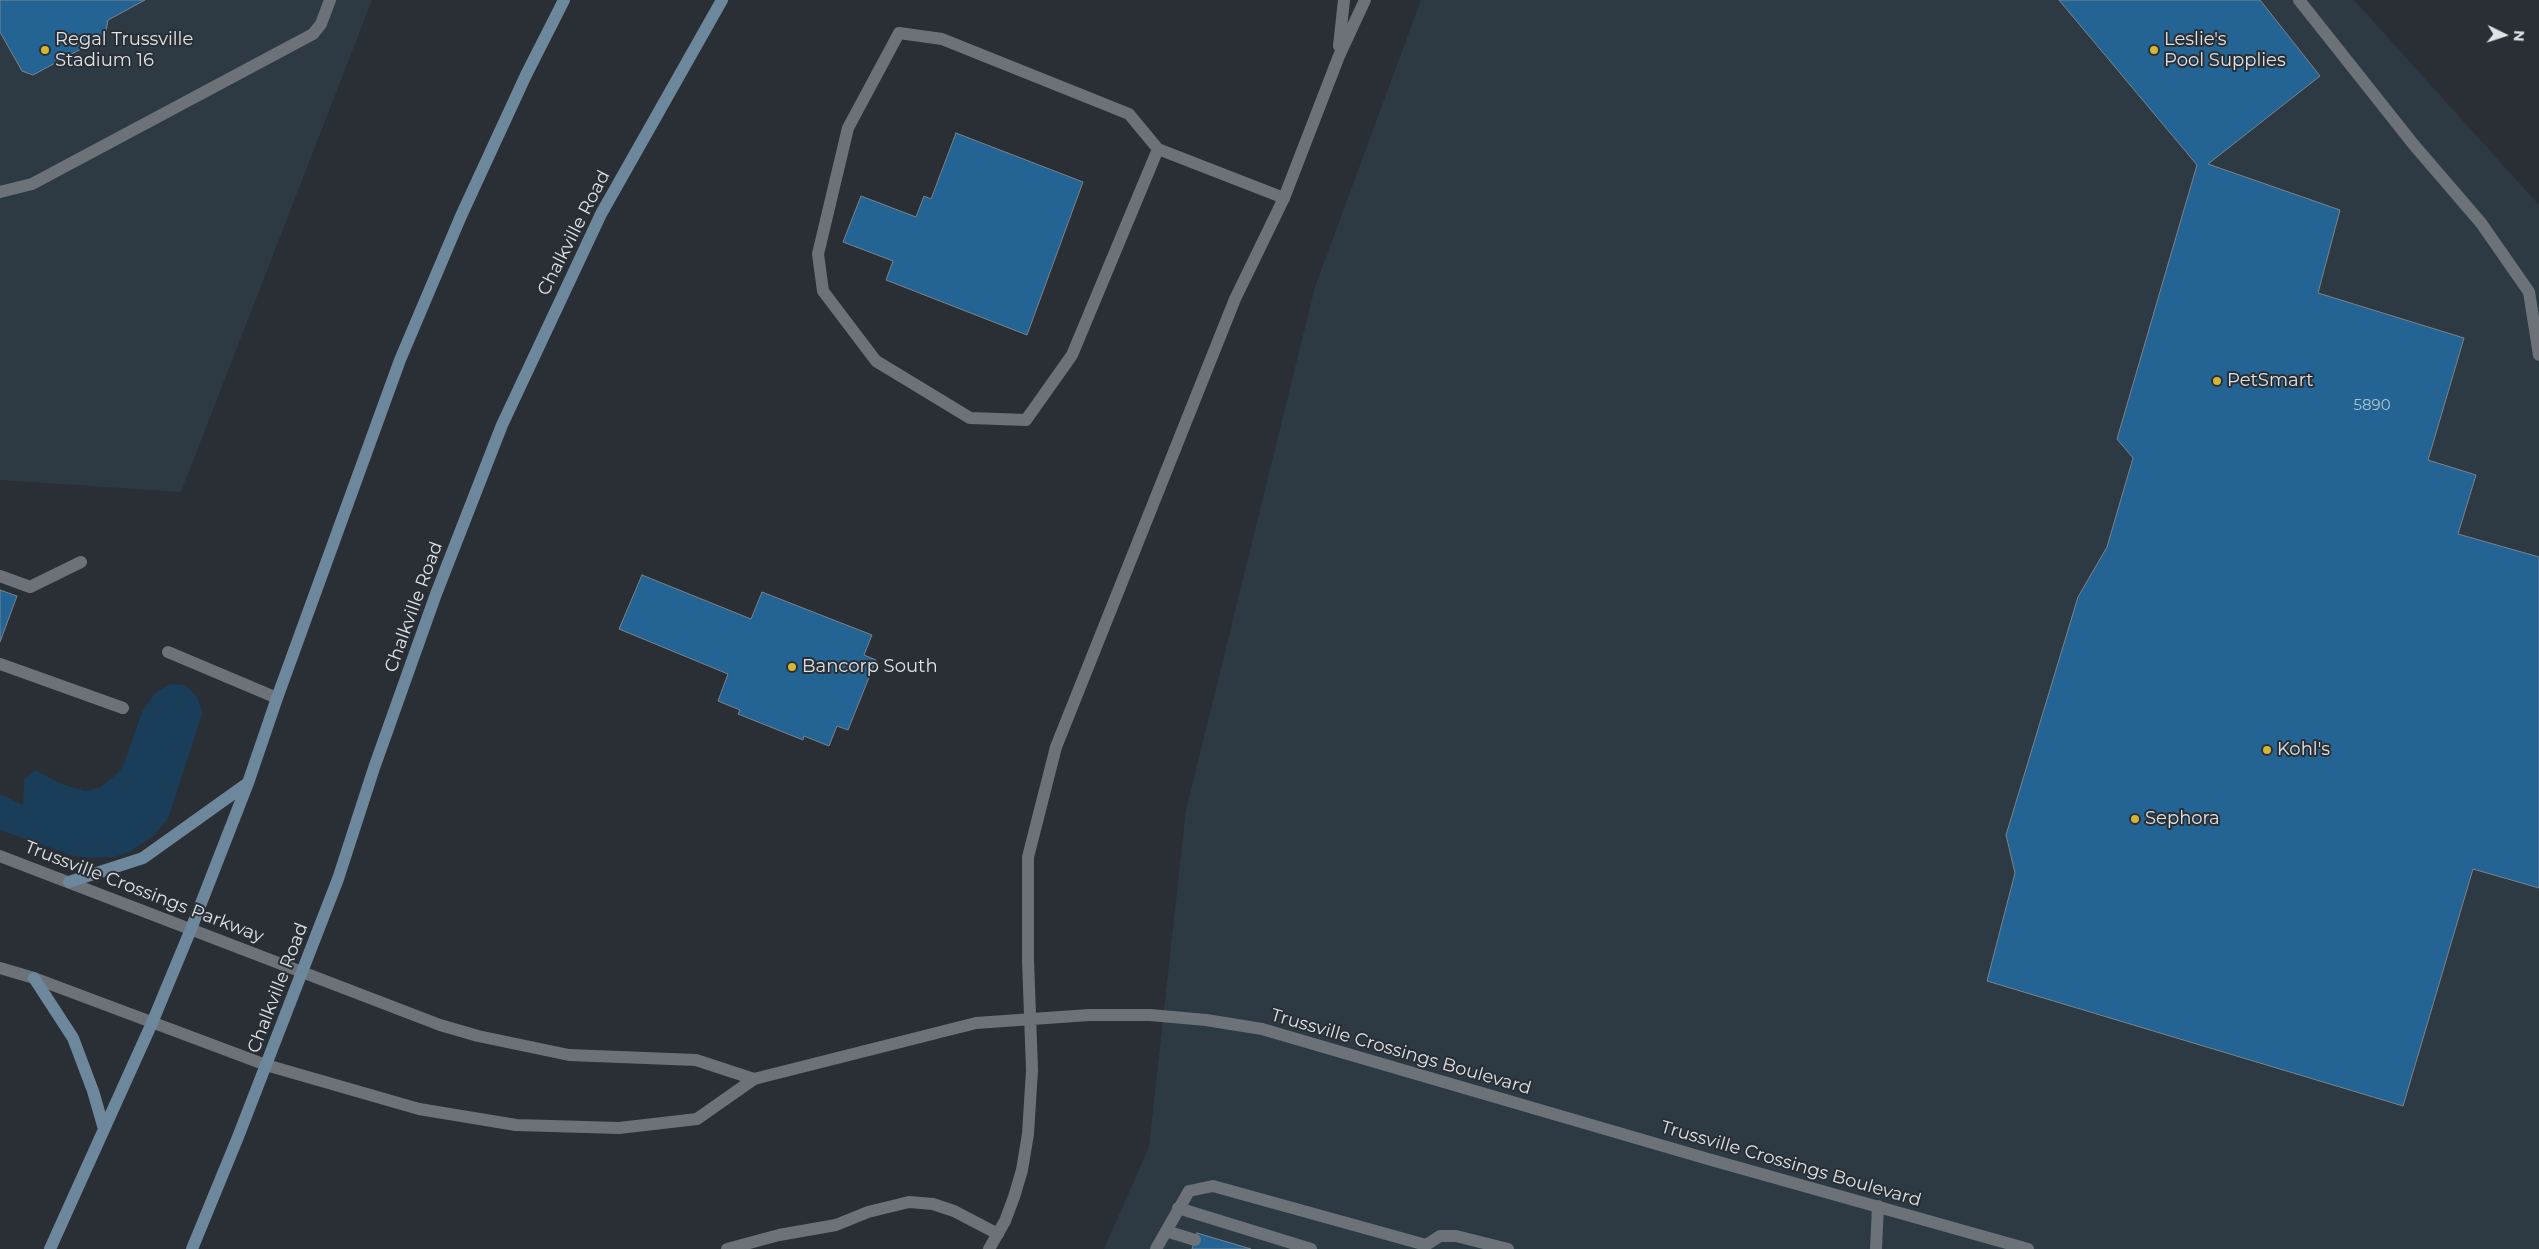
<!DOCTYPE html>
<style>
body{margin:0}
#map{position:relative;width:2539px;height:1249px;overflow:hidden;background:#292f34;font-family:Montserrat,sans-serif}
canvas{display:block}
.north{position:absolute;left:2479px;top:10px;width:50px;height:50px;-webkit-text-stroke:4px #292f34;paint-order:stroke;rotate:94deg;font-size:14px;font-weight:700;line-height:20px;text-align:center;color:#dfe3e6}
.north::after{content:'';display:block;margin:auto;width:18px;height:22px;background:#dfe3e6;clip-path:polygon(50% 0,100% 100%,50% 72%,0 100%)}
</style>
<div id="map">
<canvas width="2539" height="1249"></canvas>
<div class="north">N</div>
</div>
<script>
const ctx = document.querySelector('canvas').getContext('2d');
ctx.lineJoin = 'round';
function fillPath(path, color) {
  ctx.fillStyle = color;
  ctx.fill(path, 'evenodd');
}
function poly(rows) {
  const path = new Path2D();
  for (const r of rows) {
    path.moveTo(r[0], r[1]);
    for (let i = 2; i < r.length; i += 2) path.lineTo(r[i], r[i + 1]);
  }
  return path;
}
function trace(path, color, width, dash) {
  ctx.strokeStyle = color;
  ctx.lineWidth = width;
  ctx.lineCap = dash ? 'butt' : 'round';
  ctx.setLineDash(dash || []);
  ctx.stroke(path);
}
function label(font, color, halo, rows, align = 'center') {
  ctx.font = font + ' Montserrat,sans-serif';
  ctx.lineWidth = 4;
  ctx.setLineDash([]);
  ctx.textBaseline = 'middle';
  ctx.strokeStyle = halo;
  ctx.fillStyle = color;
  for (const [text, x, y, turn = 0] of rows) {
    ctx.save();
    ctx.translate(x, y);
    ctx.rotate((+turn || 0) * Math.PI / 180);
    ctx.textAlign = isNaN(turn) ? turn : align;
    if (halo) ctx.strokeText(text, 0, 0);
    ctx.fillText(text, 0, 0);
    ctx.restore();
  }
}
fillPath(poly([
 [0,0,372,0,181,492,0,480],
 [1421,0,2354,0,2539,205,2539,1249,1104,1249,1149,1147,1186,810,1315,287]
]), '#2e3a43');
fillPath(poly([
 [170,684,183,685,191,690,198,698,202,714,168,819,152,837,129,852,114,857,90,858,74,856,0,830,0,794,23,805,24,780,35,770,59,783,85,791,99,788,118,773,124,764,142,712,155,693]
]), '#1a3d59');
const building = poly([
 [0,0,145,0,108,20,105,36,33,75,22,71,0,32,0,0],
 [2059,0,2260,0,2320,76,2208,164,2340,210,2318,293,2464,338,2428,460,2476,475,2458,534,2539,557,2539,888,2473,869,2403,1106,1987,981,2015,873,2006,835,2078,597,2107,547,2133,458,2117,439,2197,165,2059,0],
 [956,133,1083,182,1027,335,886,280,893,261,843,242,861,196,916,217,924,196,931,199,956,133],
 [642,575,751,619,762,592,872,635,864,655,876,660,848,730,837,726,829,746,804,736,803,740,738,714,740,710,718,701,728,674,619,629,642,575],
 [0,590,17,596,0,642,0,590],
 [1197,1233,1251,1249,1192,1249,1197,1233]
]);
fillPath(building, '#236494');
trace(building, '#7c8389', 1);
trace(poly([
 [2299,0,2414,145,2481,223,2529,292,2539,355],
 [1158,149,1072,355,1026,420,970,418,876,361,823,291,818,254,848,128,899,33,942,39,1129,114,1158,149,1284,198],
 [0,192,32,184,313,34,321,24,330,0],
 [0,576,30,587,81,562],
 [168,652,277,698],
 [0,664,123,708],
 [1178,1208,1311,1249],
 [1166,1231,1195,1240],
 [727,1249,779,1235,836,1225,868,1212,909,1202,933,1204,954,1211,998,1234],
 [1156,1249,1189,1191,1213,1186,1426,1245],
 [1424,1249,1426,1245,1440,1236,1456,1236,1508,1249],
 [1876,1249,1878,1206]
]), '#6c7278', 12);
trace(poly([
 [1339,46,1344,0],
 [0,856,440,1025,478,1036,569,1055,696,1060,754,1079],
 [0,968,34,978,266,1065,419,1109,516,1125,619,1128,697,1119,754,1079,976,1023,1089,1015,1150,1015,1206,1020,1262,1029,1708,1159,2028,1249],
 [989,1249,1005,1221,1014,1197,1022,1170,1028,1134,1032,1070,1028,960,1028,857,1056,747,1235,299,1284,198,1339,56,1365,0]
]), '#6c7278', 12);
trace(poly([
 [69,882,143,858,248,783],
 [34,978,73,1038,93,1091,104,1129],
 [50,1249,152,1023,191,929,248,783,277,698,400,360,461,216,526,75,564,0],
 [192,1249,238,1137,338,879,374,768,436,594,502,425,601,214,722,0]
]), '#6d879d', 12);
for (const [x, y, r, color] of [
 [45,50,5,"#d5b534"],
 [2154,50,5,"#d5b534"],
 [2217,381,5,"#d5b534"],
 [792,667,5,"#d5b534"],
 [2267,750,5,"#d5b534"],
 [2135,819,5,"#d5b534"]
]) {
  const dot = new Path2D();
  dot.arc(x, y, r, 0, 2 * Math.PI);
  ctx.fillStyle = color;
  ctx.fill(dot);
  trace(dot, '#292f34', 2);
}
label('15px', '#b0c3d2', null, [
 ["5890",2372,406]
]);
label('18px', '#dfe3e6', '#292f34', [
 ["Regal Trussville",55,40],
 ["Stadium 16",55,61],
 ["Leslie's",2164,40],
 ["Pool Supplies",2164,61],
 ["PetSmart",2227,381],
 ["Bancorp South",802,667],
 ["Kohl's",2277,750],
 ["Sephora",2145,819]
], 'left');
label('18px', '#dfe3e6', '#292f34', [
 ["Chalkville Road",574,233,-63],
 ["Chalkville Road",414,607,-70],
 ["Trussville Crossings Parkway",144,892,21],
 ["Chalkville Road",278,988,-69],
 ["Trussville Crossings Boulevard",1401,1052,16],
 ["Trussville Crossings Boulevard",1791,1164,16]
]);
</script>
